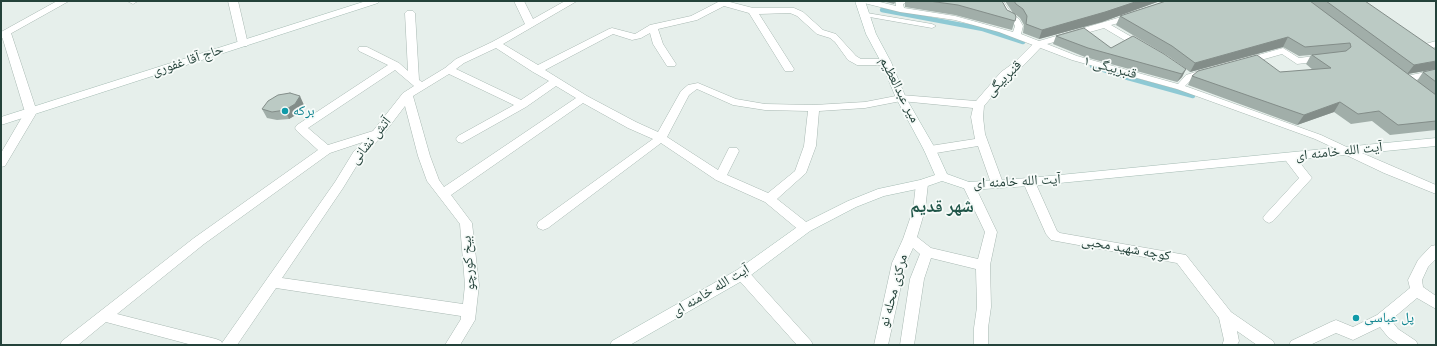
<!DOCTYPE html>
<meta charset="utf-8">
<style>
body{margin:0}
#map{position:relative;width:1437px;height:346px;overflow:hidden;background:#e6efeb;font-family:Roboto,sans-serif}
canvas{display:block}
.frame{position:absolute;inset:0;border:2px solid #24423a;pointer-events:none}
</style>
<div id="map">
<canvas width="1437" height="346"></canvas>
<div class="frame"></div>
</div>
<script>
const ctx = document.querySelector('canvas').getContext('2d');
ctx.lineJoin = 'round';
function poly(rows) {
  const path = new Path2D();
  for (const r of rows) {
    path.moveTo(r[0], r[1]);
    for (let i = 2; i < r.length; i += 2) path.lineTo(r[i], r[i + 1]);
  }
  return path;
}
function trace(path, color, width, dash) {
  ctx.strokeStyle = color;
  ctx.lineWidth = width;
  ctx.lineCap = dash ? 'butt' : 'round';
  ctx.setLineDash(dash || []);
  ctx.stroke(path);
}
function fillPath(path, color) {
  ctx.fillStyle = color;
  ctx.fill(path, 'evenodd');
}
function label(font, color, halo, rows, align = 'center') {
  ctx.font = font + ' Roboto,"Noto Naskh Arabic",sans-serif';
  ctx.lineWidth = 3.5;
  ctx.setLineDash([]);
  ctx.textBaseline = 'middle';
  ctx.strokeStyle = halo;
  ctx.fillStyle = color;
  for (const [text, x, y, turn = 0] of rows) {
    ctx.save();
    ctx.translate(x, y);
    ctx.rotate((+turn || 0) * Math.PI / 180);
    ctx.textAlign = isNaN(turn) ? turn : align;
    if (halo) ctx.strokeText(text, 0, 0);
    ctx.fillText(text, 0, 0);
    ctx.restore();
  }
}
trace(poly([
 [882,10,983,29,1023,42],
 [1092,66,1128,78,1193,96]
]), '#8ec9d4', 4.5);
const service = poly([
 [863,1,876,1,896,6,896,1,909,1,903,4,904,8,955,16,1013,32,1015,26,1013,22,1006,18,995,1,1003,1,1012,14,1019,19,1023,26,1021,34,1039,41,1128,15,1134,15,1134,19,1111,25,1142,43,1143,45,1142,47,1136,47,1104,28,1047,44,1077,56,1178,84,1186,75,1205,69,1208,70,1209,72,1208,74,1192,79,1185,86,1321,135,1351,149,1353,151,1351,153,1345,153,1315,139,1177,89,1072,60,999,32,955,20,900,12,864,3,863,1],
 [861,12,932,24,936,26,932,28,864,16,861,16,861,12],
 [1283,48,1299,58,1323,55,1327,58,1323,61,1297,64,1282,54,1247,64,1243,61,1244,59,1283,48]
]);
const minor = poly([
 [127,1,138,1,133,4,127,1],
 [514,1,524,1,533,19,565,1,577,1,503,44,538,65,609,29,612,28,635,34,650,25,691,16,720,1,726,1,753,8,794,8,803,12,823,30,836,34,856,56,861,59,886,59,891,62,886,65,857,65,848,60,835,42,830,38,817,34,797,16,790,13,759,14,794,69,793,71,785,71,749,13,724,6,697,20,658,29,663,44,676,64,675,66,667,66,653,44,650,33,641,38,632,40,613,34,545,70,587,96,636,122,658,132,681,91,688,85,698,83,736,99,765,104,814,105,865,102,901,95,976,101,1001,72,1015,62,1035,42,1039,41,1044,44,1023,66,1009,76,984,106,983,117,985,134,1003,183,1001,186,997,187,993,186,991,183,978,146,930,154,926,153,924,150,926,147,930,146,975,139,971,117,973,108,901,101,865,108,819,111,816,146,806,173,777,199,810,225,811,228,810,231,805,233,800,231,765,202,716,180,661,143,548,228,543,230,538,228,537,225,538,222,653,139,628,128,583,103,451,195,472,223,479,285,475,320,460,345,445,345,461,319,461,316,276,288,237,345,192,345,106,322,78,345,60,345,62,341,194,238,318,150,297,131,295,128,297,125,388,65,359,51,358,49,359,47,367,47,399,63,408,71,405,13,407,11,413,11,415,13,419,80,422,82,445,68,456,59,492,42,525,24,514,1],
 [496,48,533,72,549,81,521,100,456,69,464,63,496,48],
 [395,70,414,86,403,93,373,131,328,145,308,128,395,70],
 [449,74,514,105,458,136,456,139,458,142,462,143,526,107,556,86,576,98,444,187,439,180,430,156,413,96,449,74],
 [697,89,733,105,765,110,808,111,804,146,795,171,768,193,727,175,739,151,737,148,729,148,718,170,667,137,689,95,697,89],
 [405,106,418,156,427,181,460,224,465,285,463,304,282,278,343,188,362,157,382,136,405,106],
 [363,142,354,151,335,182,222,343,221,341,216,339,117,314,204,244,330,153,363,142],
 [6,30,11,33,37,112,5,166,1,167,1,153,25,112,1,33,6,30],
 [1436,41,1436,47,1422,51,1417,48,1418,46,1436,41],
 [1436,70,1436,76,1405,82,1400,79,1401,77,1436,70],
 [1348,147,1436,185,1436,194,1384,173,1344,154,1342,151,1344,148,1348,147],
 [1289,153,1293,154,1312,178,1273,221,1269,223,1265,221,1263,218,1265,215,1299,178,1283,157,1285,154,1289,153],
 [1029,178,1033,179,1035,182,1057,231,1060,233,1186,255,1231,312,1273,341,1275,345,1257,345,1237,331,1239,341,1237,345,1222,345,1224,340,1219,318,1177,263,1051,240,1046,234,1023,182,1025,179,1029,178],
 [922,180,926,181,928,184,925,210,917,237,931,248,978,259,985,232,963,186,965,183,969,182,973,183,975,186,997,232,990,265,991,307,988,328,988,345,974,345,974,328,977,307,976,269,931,258,924,279,914,345,900,345,910,279,920,254,913,248,906,263,888,345,874,345,892,263,903,239,913,210,916,184,918,181,922,180],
 [1436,245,1436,259,1428,267,1422,280,1423,287,1436,296,1436,309,1417,298,1391,320,1398,329,1416,341,1418,345,1399,345,1388,337,1380,327,1353,340,1336,333,1310,345,1289,345,1291,341,1331,322,1336,320,1353,327,1377,315,1410,288,1408,280,1418,260,1431,246,1436,245],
 [742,269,747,270,811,341,813,345,797,345,737,278,735,274,737,270,742,269]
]);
const tertiary = poly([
 [57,1,69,1,1,39,1,32,57,1],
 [228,1,238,1,248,44,247,46,239,46,238,44,228,1]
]);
const secondary = poly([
 [366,1,380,1,378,3,1,125,1,117,366,1],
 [855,1,865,1,876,34,891,62,906,98,936,150,947,174,969,182,1029,178,1436,138,1436,146,1029,186,969,190,942,181,922,188,884,196,856,207,810,231,747,278,630,345,610,345,612,341,737,270,800,225,848,201,878,189,920,180,935,175,924,150,896,98,881,62,866,34,855,1]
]);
trace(service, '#a8b8b2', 1);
trace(minor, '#a8b8b2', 1);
trace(tertiary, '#a8b8b2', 1);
trace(secondary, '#a4bbb3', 1);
fillPath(service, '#fff');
fillPath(minor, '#fff');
fillPath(tertiary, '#fff');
fillPath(secondary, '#fff');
fillPath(poly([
 [882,1,896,1,894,4],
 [905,1,1002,1,1007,10,1013,13,1005,1,1160,1,1102,22,1039,39,1023,33,1024,25,1020,18,1015,14,1016,17,1012,30,955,15,905,7],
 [1166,1,1365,1,1436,69,1408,74,1417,81,1423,72,1436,69,1436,130,1390,135,1372,121,1351,124,1334,112,1297,125,1188,85,1192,76,1280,72,1313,70,1306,64,1311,55,1299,56,1283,47,1190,72,1186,69,1182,77,1177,82,1085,57,1053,44,1056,36,1111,48,1185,68,1168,56,1116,25,1120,16,1163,2],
 [304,105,299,113,289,119,277,120,267,118,262,109]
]), '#a1aea9');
fillPath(poly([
 [1138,1,1160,1,1102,22,1039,39,1042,30],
 [1288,37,1283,47,1190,72,1195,63],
 [1436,61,1436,69,1407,74,1414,65],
 [1186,69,1182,77,1177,82,1182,74],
 [300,96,304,105,299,113,289,119,285,110],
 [1340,102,1334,112,1297,125,1304,115]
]), '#838d89');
const building = poly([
 [929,1,1002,1,1007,10,1015,14,1016,17,1015,21,958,5,929,1],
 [1014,1,1138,1,1105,12,1042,30,1026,24,1027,16,1023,9,1016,4,1014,1],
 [1166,1,1310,1,1436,95,1436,121,1398,125,1379,111,1358,114,1340,102,1304,115,1192,76,1198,71,1257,55,1280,72,1331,68,1312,55,1346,51,1351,47,1350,43,1305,47,1288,37,1195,63,1172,46,1120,16,1163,2,1166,1],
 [1326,1,1365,1,1436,50,1436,61,1414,65,1326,1],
 [1084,28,1111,48,1133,36,1164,54,1186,69,1182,74,1088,48,1056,36,1084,28],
 [1436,69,1436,82,1423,72,1436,69],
 [290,93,300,96,295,104,285,110,272,112,262,109,268,101,278,95,290,93]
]);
fillPath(building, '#bbcac4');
trace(building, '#838d89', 1);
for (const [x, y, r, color] of [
 [285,111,4,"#0f9aa8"],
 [1356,318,4,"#0f9aa8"]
]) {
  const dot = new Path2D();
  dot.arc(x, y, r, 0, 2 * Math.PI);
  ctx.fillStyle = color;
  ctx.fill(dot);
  trace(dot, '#f7fbf9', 1.5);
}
label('14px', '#24423a', '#f7fbf9', [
 ["حاج آقا غفوری",188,61,-18],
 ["قنبربیگی ۱",1110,68,15],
 ["قنبربیگی",1004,79,-45],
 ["میر عبدالعظیم",899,90,63],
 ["آتش نشانی",371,141,-51],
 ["آیت الله خامنه ای",1339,152,-6],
 ["آیت الله خامنه ای",1017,182,-3],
 ["کوچه شهید محبی",1126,249,10],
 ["بیخ کورچو",469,263,-94],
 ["آیت الله خامنه ای",711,291,-31],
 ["مرکزی محله نو",894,291,-75]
]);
label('14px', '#0d838f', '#f7fbf9', [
 ["برکه",293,111],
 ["پل عباسی",1364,318]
], 'left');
label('bold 18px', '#1f5548', '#f7fbf9', [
 ["شهر قدیم",942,207]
]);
</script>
